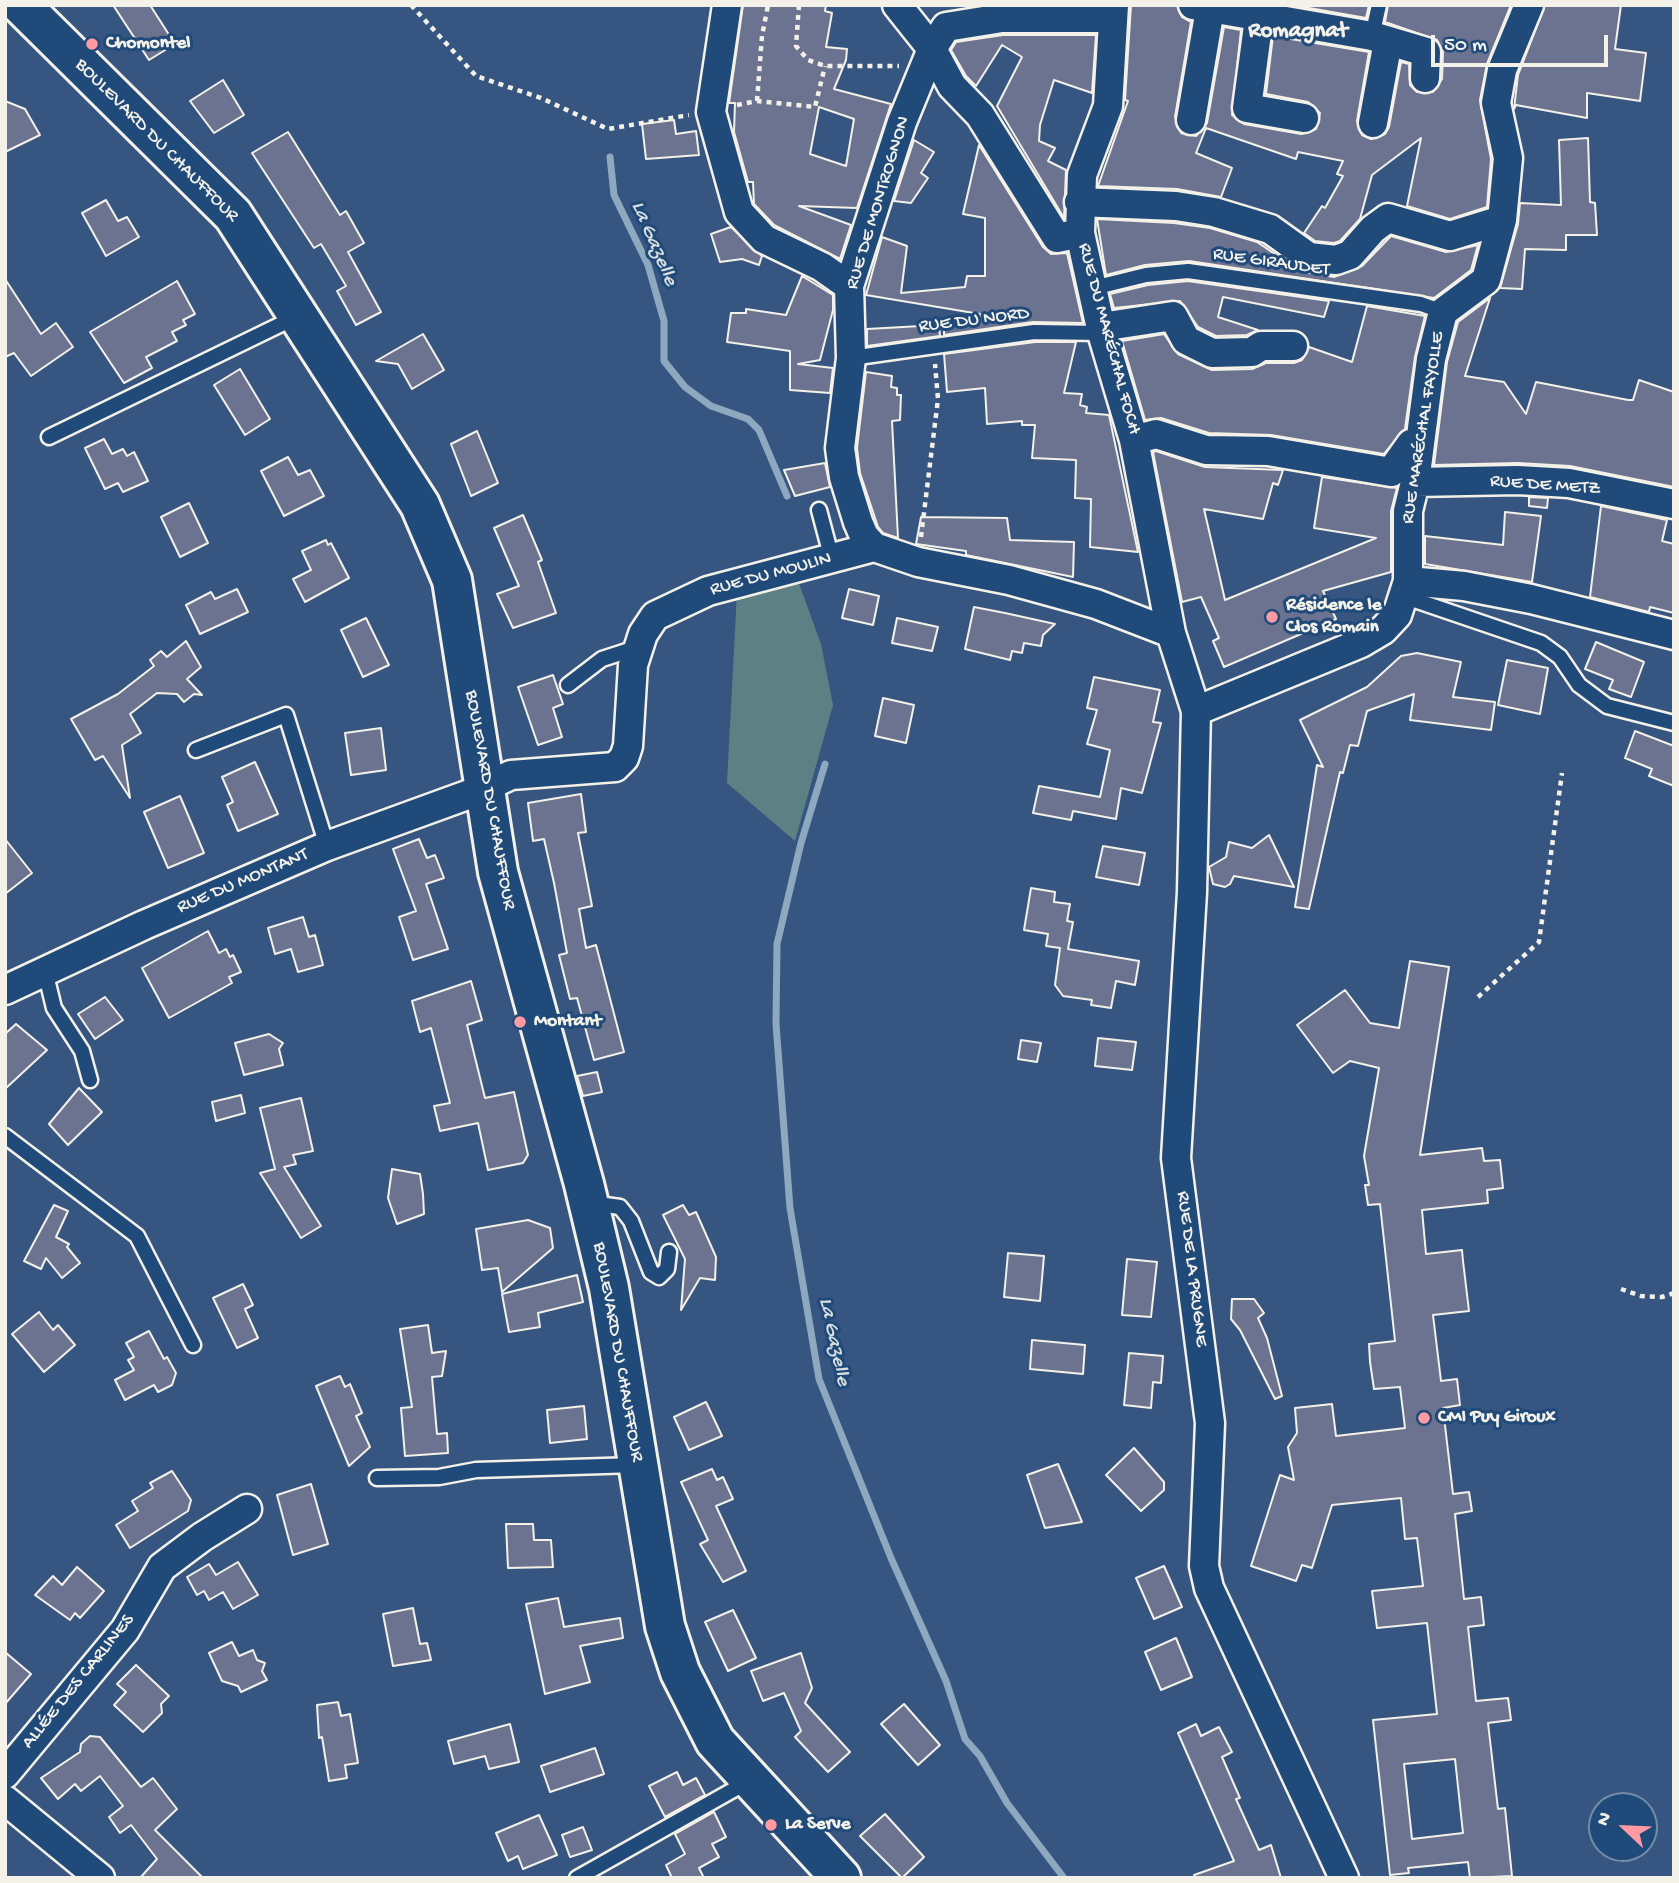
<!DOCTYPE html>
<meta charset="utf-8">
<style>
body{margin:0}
#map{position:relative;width:1679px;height:1883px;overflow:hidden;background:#365681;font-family:"Gochi Hand",sans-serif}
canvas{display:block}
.frame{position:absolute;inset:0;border:7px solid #f4f1e8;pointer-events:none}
.north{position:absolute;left:1588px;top:1792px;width:70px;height:70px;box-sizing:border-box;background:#1f4a7a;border:2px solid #748da6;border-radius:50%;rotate:293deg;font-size:19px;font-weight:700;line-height:28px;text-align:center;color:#f4f1e8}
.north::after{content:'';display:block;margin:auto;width:24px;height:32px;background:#ff9aa2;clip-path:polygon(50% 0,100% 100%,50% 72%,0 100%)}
.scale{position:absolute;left:1431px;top:35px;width:177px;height:32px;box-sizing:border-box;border:4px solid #f4f1e8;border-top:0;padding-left:9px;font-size:21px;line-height:24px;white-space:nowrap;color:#f4f1e8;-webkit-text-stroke:5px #1f4a7a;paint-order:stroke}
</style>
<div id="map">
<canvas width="1679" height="1883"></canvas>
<div class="frame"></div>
<div class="north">N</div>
<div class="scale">50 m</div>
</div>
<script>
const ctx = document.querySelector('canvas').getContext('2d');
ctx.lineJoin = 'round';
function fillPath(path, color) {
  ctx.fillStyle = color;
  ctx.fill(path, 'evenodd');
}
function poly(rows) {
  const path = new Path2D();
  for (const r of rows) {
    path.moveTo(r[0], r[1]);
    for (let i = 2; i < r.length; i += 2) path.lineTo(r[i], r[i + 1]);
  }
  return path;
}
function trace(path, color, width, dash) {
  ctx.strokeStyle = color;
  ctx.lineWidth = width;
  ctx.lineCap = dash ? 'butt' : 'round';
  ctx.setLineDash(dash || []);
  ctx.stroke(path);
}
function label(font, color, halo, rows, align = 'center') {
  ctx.font = font + ' "Gochi Hand",sans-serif';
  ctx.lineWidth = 6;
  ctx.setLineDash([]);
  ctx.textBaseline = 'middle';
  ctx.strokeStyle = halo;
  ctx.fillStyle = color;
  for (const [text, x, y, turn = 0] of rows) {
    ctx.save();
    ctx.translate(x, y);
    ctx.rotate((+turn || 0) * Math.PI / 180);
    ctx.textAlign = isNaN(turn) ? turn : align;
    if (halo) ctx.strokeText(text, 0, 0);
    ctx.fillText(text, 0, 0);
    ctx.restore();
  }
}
fillPath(poly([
 [797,578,821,644,833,705,795,841,727,783,737,592]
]), '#5d8084');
trace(poly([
 [610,157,614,195,648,265,664,321,664,361,685,387,711,406,748,419,759,430,787,496],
 [825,764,801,843,777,944,776,1024,790,1208,819,1379,891,1558,946,1681,965,1739,980,1756,1007,1803,1064,1878]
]), '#8ea8c0', 7);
const building = poly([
 [113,5,150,5,175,44,149,60,113,5],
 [743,5,826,5,825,11,832,13,826,47,847,49,846,60,834,89,891,104,857,208,799,206,851,225,840,259,774,225,754,204,753,182,748,182,734,132,735,103,729,103,743,5],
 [819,107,854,119,846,166,810,154,819,107],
 [1131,5,1177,5,1182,17,1191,22,1175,117,1181,133,1196,136,1207,123,1224,27,1241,30,1232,115,1244,124,1301,134,1316,129,1320,113,1308,102,1266,94,1273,36,1369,52,1357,121,1362,135,1371,139,1385,134,1389,127,1401,62,1409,64,1410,85,1417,92,1433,92,1442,79,1443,52,1437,40,1385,22,1388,5,1511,5,1487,64,1480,100,1491,159,1487,207,1450,219,1407,206,1421,138,1372,175,1360,219,1340,241,1334,243,1315,241,1304,233,1322,206,1325,208,1343,176,1337,174,1343,161,1298,152,1296,159,1206,128,1196,153,1232,168,1221,197,1177,189,1098,186,1128,101,1125,100,1131,5],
 [1292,5,1369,5,1366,18,1292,5],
 [1545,5,1621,5,1615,49,1646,53,1640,101,1587,93,1587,118,1516,105,1514,109,1518,75,1545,5],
 [1003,35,1096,35,1092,93,1054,80,1040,125,1039,141,1055,148,1048,161,1066,170,1064,218,997,106,1022,57,1002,45,976,86,966,76,951,50,956,42,1003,35],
 [223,80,244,115,214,133,190,101,223,80],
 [5,101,25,109,40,135,5,152,5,101],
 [674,120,676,134,696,131,699,155,646,159,642,124,674,120],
 [288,132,340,215,346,211,364,243,348,252,381,312,356,325,337,291,346,286,321,244,314,248,252,153,288,132],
 [1588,138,1590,202,1595,203,1597,235,1566,235,1566,250,1525,249,1522,289,1500,288,1518,224,1520,203,1561,205,1559,140,1588,138],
 [914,140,934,152,921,173,928,178,911,203,894,201,914,140],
 [979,145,1043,247,1051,254,1067,253,1083,323,1033,322,944,335,944,325,980,323,980,314,866,295,882,237,907,246,901,293,965,287,967,276,985,276,985,218,963,214,979,145],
 [106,200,118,221,127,217,139,237,106,256,82,213,106,200],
 [1097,219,1174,223,1210,228,1257,242,1300,271,1334,277,1362,266,1391,236,1446,252,1478,245,1471,270,1434,298,1189,261,1145,265,1106,275,1097,219],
 [731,227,762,256,759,265,742,259,720,262,711,234,731,227],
 [802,276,833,295,833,310,820,360,798,364,833,368,830,393,790,390,790,351,727,342,731,313,746,313,746,309,786,315,802,276],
 [5,279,41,334,56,323,73,347,31,376,14,353,5,357,5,279],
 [177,281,195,314,183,320,186,325,172,332,177,341,146,357,152,368,124,383,90,332,177,281],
 [1188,281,1329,301,1324,317,1223,297,1218,317,1258,330,1247,335,1216,336,1198,327,1180,301,1114,308,1110,294,1148,285,1188,281],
 [1490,298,1465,376,1504,382,1526,414,1536,382,1628,400,1633,400,1639,380,1674,392,1674,487,1570,466,1518,463,1434,465,1447,362,1458,322,1490,298],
 [1367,306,1425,316,1415,357,1405,429,1384,454,1271,435,1209,433,1161,418,1145,420,1122,341,1164,334,1178,354,1212,370,1252,369,1266,363,1294,363,1302,360,1309,347,1352,362,1367,306],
 [939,325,940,336,867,346,867,329,939,325],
 [423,334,444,370,412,389,398,364,376,361,423,334],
 [1035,342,1076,342,1064,393,1082,394,1080,405,1087,407,1086,413,1109,415,1138,552,1090,547,1091,499,1075,498,1076,460,1032,458,1035,425,1022,425,1022,421,987,424,985,388,947,392,944,354,1035,342],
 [240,369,270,419,245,435,214,385,240,369],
 [866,372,892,376,891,387,897,388,897,395,901,395,900,420,892,421,898,538,883,533,878,527,860,473,857,448,866,372],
 [477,431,498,483,471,496,451,444,477,431],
 [104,439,112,454,123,449,127,456,134,452,148,481,123,492,118,483,105,489,85,448,104,439],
 [1156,451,1205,467,1283,470,1278,485,1273,483,1263,519,1204,509,1225,600,1376,538,1314,528,1322,477,1397,488,1391,511,1391,572,1323,591,1336,619,1224,667,1213,641,1219,638,1201,597,1182,602,1153,452,1156,451],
 [288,457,298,475,310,470,324,496,284,516,261,471,288,457],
 [825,463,830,487,795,496,784,470,825,463],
 [1529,497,1548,498,1547,508,1529,506,1529,497],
 [189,503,208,543,180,557,161,517,189,503],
 [1601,506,1667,520,1662,541,1674,544,1674,613,1650,607,1649,612,1590,597,1601,506],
 [1505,512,1541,516,1532,582,1425,564,1425,536,1503,545,1505,512],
 [523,515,542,560,538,562,556,613,513,628,497,594,519,586,494,528,523,515],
 [921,517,1007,518,1010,540,1074,542,1073,577,966,555,966,551,916,544,921,517],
 [326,540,328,545,331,543,349,578,305,602,293,579,311,570,302,551,326,540],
 [237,589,248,612,200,634,186,605,211,592,215,599,237,589],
 [849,589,879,596,873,625,842,618,849,589],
 [974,607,1005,613,1055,624,1043,635,1041,646,1024,643,1022,653,1012,651,1010,660,965,649,974,607],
 [366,618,389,665,363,677,341,630,366,618],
 [897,618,938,627,932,651,892,643,897,618],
 [186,641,201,667,187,679,202,695,194,694,184,702,177,694,157,693,130,714,141,733,122,745,130,798,103,756,95,760,71,719,118,694,154,666,150,660,161,651,167,657,186,641],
 [1596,642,1644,662,1631,697,1609,689,1613,680,1585,669,1596,642],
 [1417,653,1461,662,1453,697,1495,702,1491,730,1410,720,1414,694,1367,711,1358,746,1350,745,1343,773,1340,772,1309,909,1295,907,1317,765,1323,767,1300,720,1367,687,1401,656,1417,653],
 [1507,660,1548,668,1540,714,1498,705,1507,660],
 [553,675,563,704,553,708,562,737,538,745,518,687,553,675],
 [1094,677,1160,690,1153,722,1161,723,1142,793,1121,788,1116,819,1073,811,1071,820,1033,813,1039,786,1100,797,1110,750,1087,744,1097,710,1087,708,1094,677],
 [883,698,914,705,906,743,875,736,883,698],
 [381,728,386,770,351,775,345,733,381,728],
 [1635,731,1674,746,1674,786,1649,776,1652,769,1625,758,1635,731],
 [255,762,278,814,238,831,227,805,233,802,222,777,255,762],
 [581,794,586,832,578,833,592,906,579,909,586,948,596,945,624,1052,594,1060,577,998,570,999,559,955,567,953,554,883,544,839,533,841,528,803,581,794],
 [180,796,204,853,168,868,144,812,180,796],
 [1269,835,1294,887,1234,876,1230,884,1225,887,1213,884,1209,867,1226,857,1229,842,1252,848,1269,835],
 [5,839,32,873,5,894,5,839],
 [419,839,427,858,435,855,444,878,426,884,448,949,413,960,399,917,416,911,393,849,419,839],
 [1103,846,1145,853,1139,885,1096,877,1103,846],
 [1031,888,1055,892,1054,902,1070,904,1067,921,1073,922,1068,949,1139,961,1135,985,1116,981,1111,1008,1091,1005,1092,1000,1063,996,1055,985,1060,948,1046,946,1048,934,1024,930,1031,888],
 [303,917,309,937,315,935,323,965,298,972,291,949,275,954,268,928,303,917],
 [208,931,219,953,226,949,230,957,233,955,241,972,229,977,232,983,169,1018,142,968,208,931],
 [1410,961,1449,967,1420,1155,1482,1148,1484,1161,1500,1160,1503,1188,1487,1190,1488,1203,1422,1210,1426,1254,1462,1250,1463,1261,1469,1311,1433,1315,1441,1381,1457,1379,1460,1405,1443,1408,1453,1494,1469,1492,1472,1511,1455,1514,1464,1599,1481,1597,1484,1625,1468,1627,1476,1701,1508,1698,1511,1720,1488,1723,1498,1809,1505,1808,1512,1876,1470,1878,1468,1862,1408,1868,1409,1873,1390,1875,1373,1720,1437,1714,1427,1623,1377,1628,1372,1591,1423,1586,1417,1538,1405,1539,1401,1498,1332,1505,1312,1568,1302,1565,1296,1581,1251,1566,1280,1475,1294,1480,1288,1447,1297,1433,1295,1408,1332,1404,1336,1436,1405,1428,1400,1387,1374,1389,1370,1362,1369,1344,1395,1341,1380,1204,1368,1205,1365,1185,1369,1185,1364,1156,1379,1068,1350,1061,1333,1073,1297,1025,1345,990,1370,1023,1399,1028,1410,961],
 [1455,1759,1463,1833,1412,1839,1404,1764,1455,1759],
 [471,981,482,1020,467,1025,485,1098,514,1092,528,1155,523,1163,488,1170,478,1123,440,1131,434,1106,450,1103,431,1028,420,1032,412,1001,471,981],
 [105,997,123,1020,95,1039,78,1014,105,997],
 [16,1024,47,1050,5,1089,5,1034,16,1024],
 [269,1034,283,1043,279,1049,283,1065,244,1075,235,1043,269,1034],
 [1098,1038,1136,1042,1132,1070,1095,1066,1098,1038],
 [1021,1040,1041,1043,1037,1062,1018,1059,1021,1040],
 [597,1072,602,1092,583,1096,577,1076,597,1072],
 [79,1088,102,1112,68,1145,49,1124,79,1088],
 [241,1095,245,1113,216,1121,212,1102,241,1095],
 [301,1098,313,1151,293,1155,296,1164,284,1167,321,1226,301,1238,260,1173,275,1169,260,1108,301,1098],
 [392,1169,420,1174,423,1194,424,1214,397,1224,388,1198,392,1169],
 [54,1205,68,1211,56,1237,69,1244,67,1247,80,1263,62,1278,46,1258,41,1269,24,1261,54,1205],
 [683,1205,689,1215,696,1212,716,1257,715,1280,700,1278,681,1310,685,1259,663,1215,683,1205],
 [528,1220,550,1228,553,1248,502,1292,498,1268,482,1270,476,1229,528,1220],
 [1008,1253,1044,1256,1040,1301,1004,1297,1008,1253],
 [1127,1259,1157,1262,1151,1317,1122,1315,1127,1259],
 [577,1275,583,1302,538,1313,540,1327,509,1332,502,1294,577,1275],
 [243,1284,253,1305,245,1309,258,1338,237,1348,213,1298,243,1284],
 [1232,1299,1254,1299,1264,1313,1258,1318,1267,1338,1282,1396,1275,1399,1240,1330,1231,1319,1232,1299],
 [39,1312,53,1330,58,1325,75,1345,44,1372,12,1334,39,1312],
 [428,1325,432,1353,446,1351,442,1376,432,1377,437,1434,447,1433,448,1453,405,1456,401,1408,412,1407,400,1329,428,1325],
 [149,1331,164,1359,167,1357,176,1373,172,1385,158,1392,154,1385,125,1400,115,1380,134,1370,128,1360,134,1357,126,1343,149,1331],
 [1032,1340,1085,1345,1083,1374,1030,1369,1032,1340],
 [1129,1353,1163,1356,1161,1383,1153,1382,1151,1408,1124,1405,1129,1353],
 [340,1376,345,1387,350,1384,362,1413,356,1416,370,1447,349,1466,316,1386,340,1376],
 [706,1402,722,1436,689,1450,674,1417,706,1402],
 [584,1406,587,1439,550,1443,547,1410,584,1406],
 [1134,1448,1164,1482,1164,1490,1141,1511,1106,1475,1134,1448],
 [1058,1464,1082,1522,1045,1528,1027,1475,1058,1464],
 [712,1469,717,1480,723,1477,733,1499,716,1506,746,1571,723,1582,700,1544,708,1540,681,1482,712,1469],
 [172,1471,191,1500,188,1511,130,1548,116,1525,138,1511,132,1501,153,1488,150,1483,172,1471],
 [311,1484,328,1544,293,1555,277,1495,311,1484],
 [506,1524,533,1524,534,1540,551,1540,553,1567,508,1568,506,1524],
 [238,1562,258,1595,233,1609,223,1592,209,1600,204,1591,197,1595,187,1577,209,1564,216,1575,238,1562],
 [1164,1566,1182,1607,1154,1619,1136,1578,1164,1566],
 [77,1567,104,1591,80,1618,75,1613,70,1620,35,1595,53,1576,62,1585,77,1567],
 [558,1598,564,1627,620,1618,623,1638,580,1646,590,1682,545,1694,526,1604,558,1598],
 [413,1608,420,1644,427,1643,431,1660,393,1666,383,1614,413,1608],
 [733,1610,756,1658,728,1671,705,1622,733,1610],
 [1176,1638,1192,1677,1161,1690,1145,1652,1176,1638],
 [232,1642,239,1656,253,1650,257,1660,265,1663,262,1671,267,1680,241,1692,238,1686,222,1681,209,1653,232,1642],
 [5,1652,31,1674,5,1704,5,1652],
 [801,1653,812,1688,805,1703,850,1752,828,1772,795,1737,801,1731,784,1693,763,1701,751,1671,801,1653],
 [136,1665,169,1696,161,1704,162,1713,143,1732,114,1705,126,1692,117,1684,136,1665],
 [338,1702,341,1716,350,1714,358,1763,345,1765,347,1778,329,1781,322,1737,319,1738,317,1705,338,1702],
 [904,1704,940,1745,918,1765,881,1724,904,1704],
 [510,1724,519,1762,489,1769,485,1756,454,1764,448,1741,510,1724],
 [1196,1724,1201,1736,1219,1727,1232,1752,1222,1757,1240,1798,1236,1799,1259,1850,1271,1845,1281,1878,1195,1878,1194,1875,1234,1861,1178,1733,1196,1724],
 [90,1736,100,1737,141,1787,153,1778,177,1809,155,1830,203,1878,140,1878,157,1859,131,1825,120,1833,109,1817,123,1806,100,1776,81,1791,75,1784,58,1799,41,1778,80,1752,81,1744,90,1736],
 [595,1748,604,1774,550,1792,541,1766,595,1748],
 [677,1772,683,1785,696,1778,705,1795,665,1817,649,1786,677,1772],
 [714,1812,726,1837,712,1844,719,1857,699,1868,704,1878,672,1878,666,1865,685,1854,675,1834,714,1812],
 [885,1814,924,1857,902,1878,860,1836,885,1814],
 [539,1815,557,1855,523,1869,518,1856,508,1861,496,1833,539,1815],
 [583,1827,592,1850,570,1857,562,1835,583,1827]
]);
fillPath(building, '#6c7390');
trace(building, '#f4f1e8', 2);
const service = poly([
 [1372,36,1379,5],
 [1093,288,1146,275,1188,271,1421,304,1443,312],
 [851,358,1034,332,1102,333],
 [49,437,298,316],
 [819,510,832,559],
 [1403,596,1541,643,1560,657,1579,685,1607,706,1674,723],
 [568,685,602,659,639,647],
 [196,750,286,715,327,846],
 [45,971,54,1008,82,1051,90,1080],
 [5,1136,137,1236,193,1345],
 [591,1203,620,1207,631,1221,651,1272,659,1277,667,1269,669,1252],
 [377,1478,439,1477,476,1470,636,1465],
 [577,1878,749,1781]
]);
const minor = poly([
 [727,5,711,112,739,212,764,239,822,267,849,286],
 [897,5,932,49,952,86,980,115,1057,238,1080,233],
 [1114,5,1108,106,1082,175,1080,233,1102,333,1134,440,1171,633,1196,711,1192,892,1176,1158,1210,1423,1204,1566,1209,1588,1344,1878],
 [1193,5,1372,36,1426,52,1425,78],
 [1112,18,1002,18,946,27,932,49,902,122,849,286,851,358,840,448,844,477,858,522,864,536,874,547,918,562,1009,580,1096,604,1171,633],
 [1259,18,1247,108,1304,118],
 [1191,120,1210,9],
 [1373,123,1388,41],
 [1079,202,1176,206,1214,212,1270,229,1309,257,1336,260,1350,255,1373,229,1388,218,1450,236,1502,220],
 [1101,327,1173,316,1186,340,1212,353,1252,352,1261,346,1293,346],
 [1134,440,1156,434,1206,450,1268,451,1391,472,1411,444,1420,443],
 [1415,482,1518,480,1569,483,1674,504],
 [1408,581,1464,586,1531,599,1674,635],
 [1196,711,1361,643,1383,630,1397,615,1408,581,1408,511,1415,482,1431,359,1443,312,1486,280,1502,220,1508,158,1496,103,1502,70,1529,5],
 [5,990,144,925,327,846,470,794,511,775,615,767,624,758,628,746,633,665,643,634,655,616,708,591,874,547],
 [5,1774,125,1630,162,1567,202,1537,247,1509],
 [5,1800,100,1878]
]);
const secondary = poly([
 [21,5,233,215,420,505,452,580,498,872,584,1184,609,1288,665,1626,680,1672,715,1741,841,1878]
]);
trace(service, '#f4f1e8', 19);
trace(minor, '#f4f1e8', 33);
trace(secondary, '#f4f1e8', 44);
trace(poly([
 [411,5,476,76,541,98,608,129,689,115],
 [799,5,796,46,808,60,825,66,899,66],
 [757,101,762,36,768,5],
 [737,105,757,101,815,107,825,66],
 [921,537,938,399,935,364],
 [1478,997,1539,942,1562,773],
 [1621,1289,1641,1296,1662,1297,1674,1293]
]), '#f4f1e8', 4.5, [5, 5]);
trace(service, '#1f4a7a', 14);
trace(minor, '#1f4a7a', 28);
trace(secondary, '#1f4a7a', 38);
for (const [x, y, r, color] of [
 [92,44,7,"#ff9aa2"],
 [1272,617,7,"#ff9aa2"],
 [520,1022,7,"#ff9aa2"],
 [1424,1418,7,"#ff9aa2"],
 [771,1825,7,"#ff9aa2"]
]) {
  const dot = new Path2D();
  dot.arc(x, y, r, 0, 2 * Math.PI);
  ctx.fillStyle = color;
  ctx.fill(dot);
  trace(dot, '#1f4a7a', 2.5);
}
label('bold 19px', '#f4f1e8', '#1f4a7a', [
 ["Chomontel",106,44],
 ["Résidence le",1286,606],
 ["Clos Romain",1286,628],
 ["Montant",534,1022],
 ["CMI Puy Giroux",1438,1418],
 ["La Serve",785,1825]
], 'left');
label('19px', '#f4f1e8', '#1f4a7a', [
 ["BOULEVARD DU CHAUFFOUR",156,141,45],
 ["RUE DE MONTROGNON",879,203,-73],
 ["RUE GIRAUDET",1271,263,8],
 ["RUE DU NORD",974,321,-7],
 ["RUE DU MARÉCHAL FOCH",1108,339,75],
 ["RUE MARÉCHAL FAYOLLE",1424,428,-81],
 ["RUE DE METZ",1545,486,4],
 ["RUE DU MOULIN",771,575,-15],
 ["BOULEVARD DU CHAUFFOUR",489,800,80],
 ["RUE DU MONTANT",243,882,-23],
 ["RUE DE LA PRUGNE",1191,1269,83],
 ["BOULEVARD DU CHAUFFOUR",617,1352,80],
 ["ALLÉE DES CARLINES",79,1682,-51]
]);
label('italic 21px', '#dadfde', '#1f4a7a', [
 ["La Gazelle",653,244,67],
 ["La Gazelle",833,1342,78]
]);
label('bold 23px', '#f4f1e8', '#1f4a7a', [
 ["Romagnat",1298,32]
]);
</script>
